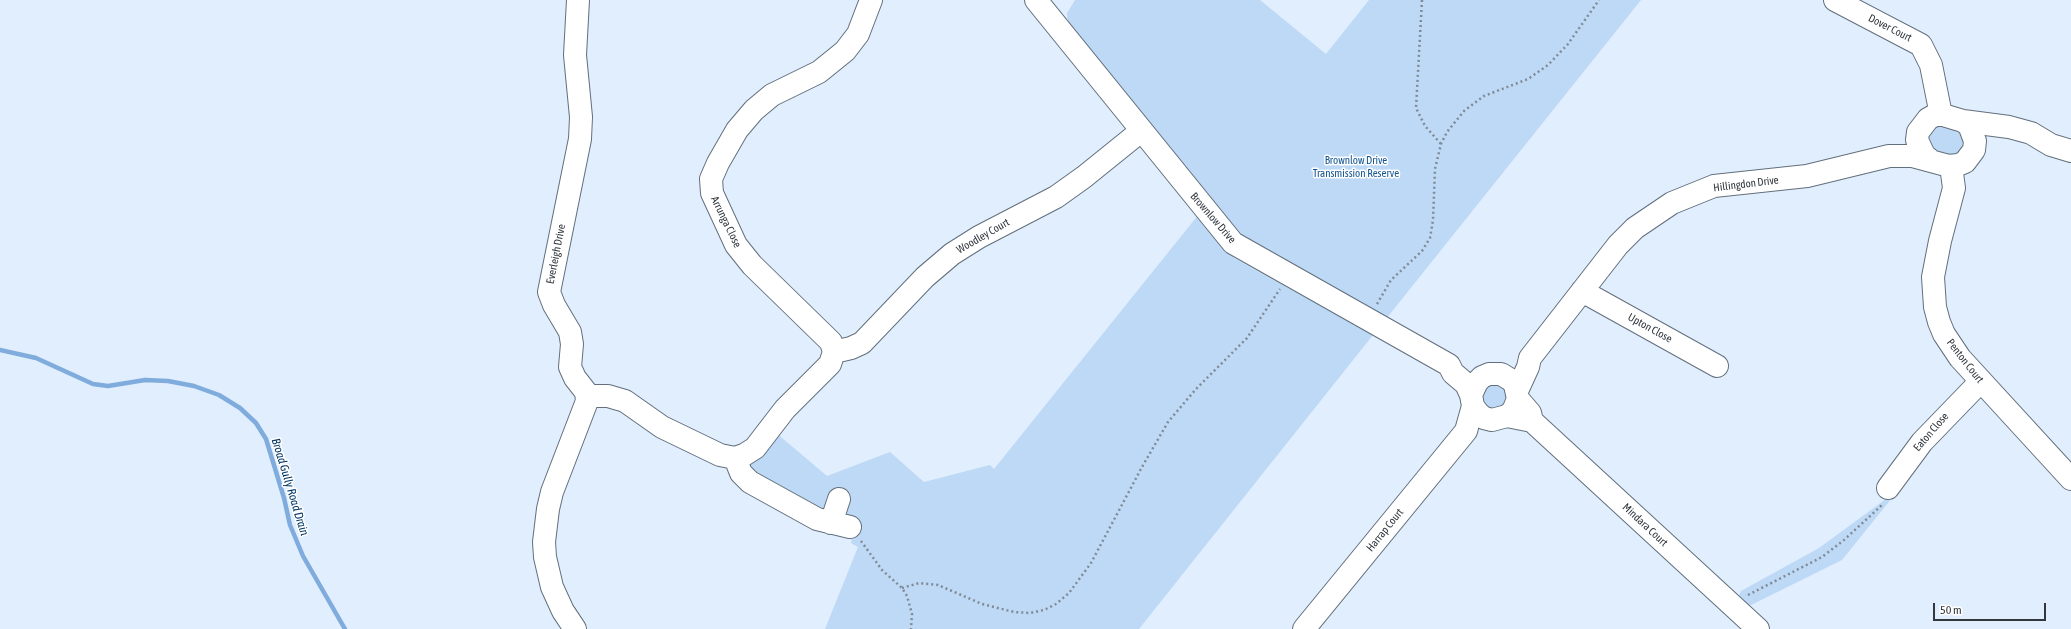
<!DOCTYPE html>
<style>
body{margin:0}
#map{position:relative;width:2071px;height:629px;overflow:hidden;background:#e0eefe;font-family:"Asap Condensed",sans-serif}
canvas{display:block}
.scale{position:absolute;left:1933px;top:603px;width:113px;height:18px;box-sizing:border-box;border:2px solid #31373d;border-top:0;padding-left:5px;font-size:12px;line-height:14px;white-space:nowrap;color:#31373d;-webkit-text-stroke:3px #fff;paint-order:stroke}
</style>
<div id="map">
<canvas width="2071" height="629"></canvas>
<div class="scale">50 m</div>
</div>
<script>
const ctx = document.querySelector('canvas').getContext('2d');
ctx.lineJoin = 'round';
function fillPath(path, color) {
  ctx.fillStyle = color;
  ctx.fill(path, 'evenodd');
}
function poly(rows) {
  const path = new Path2D();
  for (const r of rows) {
    if (r.length === 3) {
      path.moveTo(r[0] + r[2], r[1]);
      path.arc(r[0], r[1], r[2], 0, 2 * Math.PI);
      continue;
    }
    path.moveTo(r[0], r[1]);
    for (let i = 2; i < r.length; i += 2) path.lineTo(r[i], r[i + 1]);
  }
  return path;
}
function trace(path, color, width, dash) {
  ctx.strokeStyle = color;
  ctx.lineWidth = width;
  ctx.lineCap = dash ? 'butt' : 'round';
  ctx.setLineDash(dash || []);
  ctx.stroke(path);
}
function label(font, color, halo, rows, align = 'center') {
  ctx.font = font + ' "Asap Condensed",sans-serif';
  ctx.lineWidth = 3;
  ctx.setLineDash([]);
  ctx.textBaseline = 'middle';
  ctx.strokeStyle = halo;
  ctx.fillStyle = color;
  for (const [text, x, y, turn = 0] of rows) {
    ctx.save();
    ctx.translate(x, y);
    ctx.rotate((+turn || 0) * Math.PI / 180);
    ctx.textAlign = isNaN(turn) ? turn : align;
    if (halo) ctx.strokeText(text, 0, 0);
    ctx.fillText(text, 0, 0);
    ctx.restore();
  }
}
fillPath(poly([
 [1075,0,1260,0,1326,54,1369,0,1641,0,1386,319,1244,240,1068,24,1067,13],
 [1933,125,1958,127,1967,143,1954,157,1934,152,1926,142],
 [1199,214,1234,258,1373,335,1139,629,825,629,858,547,851,543,854,521,826,512,759,481,745,462,775,432,827,476,890,452,924,482,990,465,994,469],
 [1495,397,12],
 [1890,496,1892,498,1842,560,1743,609,1736,602,1741,591,1819,548]
]), '#bed9f6');
trace(poly([
 [0,350,36,358,93,384,108,386,145,380,168,381,194,386,219,395,240,408,256,423,266,439,284,498,290,525,303,556,345,629]
]), '#7facdc', 4.5);
const minor = poly([
 [1036,0,1233,243,1449,365,1453,373,1466,384,1471,395],
 [1835,0,1921,45,1931,65,1941,115],
 [1963,121,2009,127,2031,133,2051,145,2071,151],
 [1951,166,1954,188,1940,241,1933,277,1935,307,1939,322,1944,334,1960,358,2071,479],
 [1582,291,1717,366],
 [834,352,851,348,862,343,925,277,952,254,979,237,1056,197,1084,177,1141,131],
 [1517,391,1528,367,1530,358,1618,245,1635,228,1672,203,1714,186,1807,176,1889,156,1912,156,1949,166,1958,165,1965,162,1974,150,1975,141,1969,125,1963,121,1943,115,1935,115,1928,119,1918,132,1917,140,1924,155,1929,159],
 [587,396,608,396,625,401,662,427,720,455,735,458,744,455,755,448,785,409,830,364,834,352,831,342,752,265,736,245,712,193,711,179,718,163,737,130,754,110,772,95,819,72,845,51,858,34,871,0],
 [1518,399,1530,413,1532,421,1758,629],
 [1507,416,1513,411,1518,399,1515,385,1511,380,1501,374,1489,374,1482,377,1477,382,1471,395,1473,406,1478,413,1484,418,1492,420,1507,416,1532,421],
 [735,458,741,473,750,482,817,519,850,527],
 [1888,488,1922,442,1981,381],
 [831,523,839,499],
 [575,629,563,611,552,587,545,557,544,542,548,509,552,492,587,401,586,392,575,378,570,367,572,344,570,332,554,305,549,292,580,139,581,117,575,55,578,0],
 [1304,629,1466,431,1473,406]
]);
trace(minor, '#626f7c', 24);
trace(poly([
 [1422,0,1416,108,1425,126,1441,144],
 [1377,304,1391,280,1422,251,1430,238,1433,220,1435,169,1441,144,1447,132,1464,111,1484,96,1528,79,1548,65,1568,44,1599,0],
 [861,541,882,570,902,588,907,596,912,614,911,629],
 [902,588,919,583,938,585,982,604,1014,612,1030,613,1044,610,1056,604,1069,593,1091,563,1142,467,1168,422,1196,389,1247,338,1280,289],
 [1748,595,1822,557,1844,540,1882,505]
]), '#818b95', 2.5, [2, 3]);
trace(minor, '#fff', 22);
label('11px', '#31373d', '#fff', [
 ["Dover Court",1890,28,27],
 ["Hillingdon Drive",1746,184,-7],
 ["Brownlow Drive",1213,218,49],
 ["Arrunga Close",726,222,64],
 ["Woodley Court",983,236,-30],
 ["Everleigh Drive",556,254,-79],
 ["Upton Close",1650,328,29],
 ["Penton Court",1965,361,52],
 ["Eaton Close",1931,432,-49],
 ["Mindara Court",1645,525,43],
 ["Harrap Court",1385,530,-51]
]);
label('11px', '#12548f', '#fff', [
 ["Brownlow Drive",1356,161],
 ["Transmission Reserve",1356,174]
]);
label('italic 12px', '#033763', '#fff', [
 ["Broad Gully Road Drain",290,487,73]
]);
</script>
